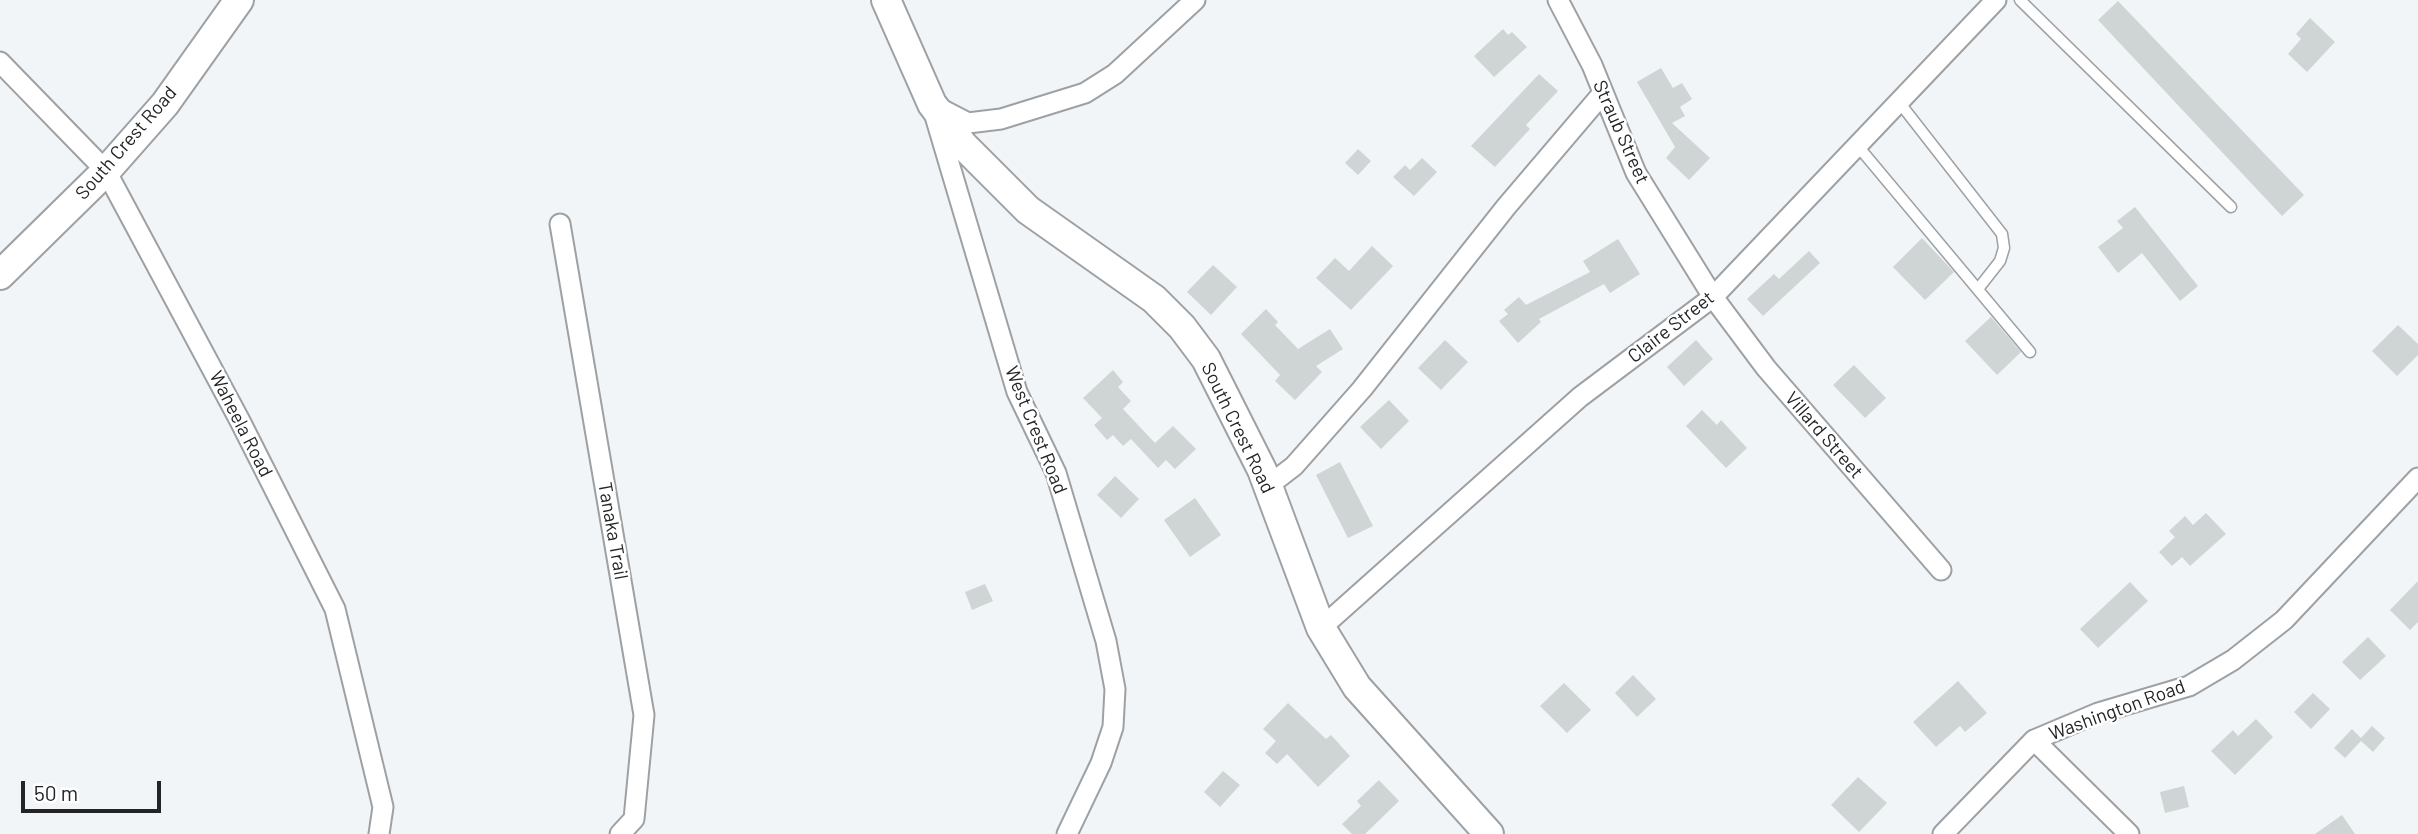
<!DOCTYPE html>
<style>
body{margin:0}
#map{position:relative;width:2418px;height:834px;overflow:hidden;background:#f1f5f8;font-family:Barlow,sans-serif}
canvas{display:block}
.scale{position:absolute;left:21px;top:781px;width:140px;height:32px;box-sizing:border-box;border:4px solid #232425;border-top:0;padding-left:9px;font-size:21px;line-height:24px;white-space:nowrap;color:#232425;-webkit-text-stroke:5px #fff;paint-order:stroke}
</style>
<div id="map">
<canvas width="2418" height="834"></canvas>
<div class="scale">50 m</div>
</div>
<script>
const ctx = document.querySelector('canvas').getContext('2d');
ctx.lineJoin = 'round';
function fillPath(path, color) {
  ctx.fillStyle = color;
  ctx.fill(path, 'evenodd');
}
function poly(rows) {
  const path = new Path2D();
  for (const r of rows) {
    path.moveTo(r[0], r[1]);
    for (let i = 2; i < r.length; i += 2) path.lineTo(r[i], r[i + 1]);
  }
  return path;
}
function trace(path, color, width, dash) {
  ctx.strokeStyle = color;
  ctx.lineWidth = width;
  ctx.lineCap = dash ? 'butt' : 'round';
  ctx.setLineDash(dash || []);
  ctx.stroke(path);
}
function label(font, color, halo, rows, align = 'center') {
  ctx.font = font + ' Barlow,sans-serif';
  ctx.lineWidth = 5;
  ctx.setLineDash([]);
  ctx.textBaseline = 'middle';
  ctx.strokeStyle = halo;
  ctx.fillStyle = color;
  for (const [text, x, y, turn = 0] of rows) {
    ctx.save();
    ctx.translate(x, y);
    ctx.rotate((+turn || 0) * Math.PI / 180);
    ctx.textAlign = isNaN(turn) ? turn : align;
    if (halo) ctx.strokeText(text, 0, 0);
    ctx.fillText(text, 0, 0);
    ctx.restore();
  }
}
fillPath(poly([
 [2118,1,2304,195,2282,216,2098,20],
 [2310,18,2335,42,2307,72,2288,54,2301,39,2296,34],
 [1503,29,1508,35,1512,32,1527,47,1494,77,1474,56],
 [1661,68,1673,88,1682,83,1692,99,1680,107,1685,116,1672,123,1710,158,1689,180,1666,158,1675,147,1637,82],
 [1539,74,1558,91,1526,125,1530,129,1495,167,1471,146],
 [1358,149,1371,161,1358,175,1345,163],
 [1422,158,1437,172,1414,196,1393,177,1405,165,1410,170],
 [2135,207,2198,286,2180,301,2142,253,2118,273,2098,247,2123,228,2117,221],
 [1922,238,1954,272,1925,300,1893,267],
 [1618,239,1640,274,1610,293,1604,284,1539,319,1541,322,1518,343,1499,321,1508,314,1504,310,1519,297,1526,305,1590,272,1583,261],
 [1372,246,1393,266,1351,310,1316,278,1335,258,1349,271],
 [1809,251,1820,263,1763,316,1747,299,1774,274,1779,279],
 [1213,265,1237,287,1211,315,1187,292],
 [1266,309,1278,322,1275,325,1298,349,1330,329,1343,349,1316,366,1322,372,1295,400,1275,381,1280,375,1241,334],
 [1991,317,2021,352,1997,375,1965,341],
 [2398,325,2418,344,2418,355,2397,376,2372,351],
 [1445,340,1468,362,1441,390,1418,368],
 [1696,340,1713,359,1684,386,1667,367],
 [1854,365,1886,398,1865,418,1833,385],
 [1113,370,1123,382,1118,387,1131,401,1123,409,1155,443,1173,426,1196,449,1175,469,1166,460,1158,468,1131,439,1123,446,1113,435,1107,440,1094,425,1102,418,1083,398],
 [1389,400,1409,421,1381,449,1360,427],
 [1702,410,1717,425,1721,420,1747,448,1726,468,1686,426],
 [1340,462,1373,526,1348,538,1316,475],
 [1115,476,1139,499,1121,518,1097,495],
 [1195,498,1221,535,1190,557,1164,520],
 [2206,513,2226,534,2190,566,2182,557,2172,566,2159,552,2175,537,2169,531,2185,516,2193,525],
 [2418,581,2418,622,2410,630,2390,610],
 [2130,582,2148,601,2098,648,2080,629],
 [985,584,993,601,972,610,965,592],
 [2368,637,2386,656,2360,680,2342,662],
 [1633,675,1656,699,1637,717,1615,693],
 [1958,681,1987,713,1965,732,1960,726,1936,747,1913,722],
 [1564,683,1591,710,1567,733,1540,706],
 [2313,693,2330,709,2311,729,2294,712],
 [1288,703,1326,739,1331,735,1350,756,1318,787,1287,754,1277,764,1265,753,1276,741,1263,729],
 [2256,719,2273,737,2235,775,2211,751,2233,730,2238,736],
 [2372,726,2385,738,2373,752,2361,741,2345,758,2334,748,2352,729,2361,738],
 [1223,771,1240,785,1220,807,1204,792],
 [1858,777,1887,803,1859,832,1831,805],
 [1379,780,1399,801,1365,834,1352,834,1342,824,1361,806,1357,801],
 [2184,786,2189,807,2165,813,2160,792],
 [2342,815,2355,834,2315,834]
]), '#cfd4d5');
const lane = poly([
 [2020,0,2231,207],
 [1899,102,2002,234,2004,248,2000,261,1978,289],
 [1857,145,2030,352]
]);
const street = poly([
 [1558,0,1592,65,1636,173,1713,297,1766,368,1941,570],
 [0,62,106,171,240,421,335,609,383,807,379,834],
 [939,108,968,123,1001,119,1085,93,1115,74,1195,0],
 [935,116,1017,392,1056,473,1106,641,1115,689,1113,727,1101,763,1067,834],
 [560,224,644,715,634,819,620,834],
 [1268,486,1294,466,1362,389,1506,207,1603,93],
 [1321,628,1580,397,1713,297,1996,0],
 [2034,740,2129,834],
 [1943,834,2034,740,2098,713,2189,686,2233,660,2284,620,2418,478]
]);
const secondary = poly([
 [886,0,932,104,963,145,1028,210,1154,299,1182,327,1206,359,1262,470,1321,628,1357,687,1489,834],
 [0,275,106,171,165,104,239,0]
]);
trace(lane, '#9ea1a4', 13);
trace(street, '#9ea1a4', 23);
trace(secondary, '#9ea1a4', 32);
trace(lane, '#fff', 10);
trace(street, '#fff', 19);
trace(secondary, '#fff', 28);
label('19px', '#232425', '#fff', [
 ["Straub Street",1621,132,66],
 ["South Crest Road",126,143,-49],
 ["Claire Street",1671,327,-38],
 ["Waheela Road",241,424,63],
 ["South Crest Road",1238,428,64],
 ["West Crest Road",1036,430,68],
 ["Villard Street",1824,435,49],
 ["Tanaka Trail",613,531,80],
 ["Washington Road",2117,710,-20]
]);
</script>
